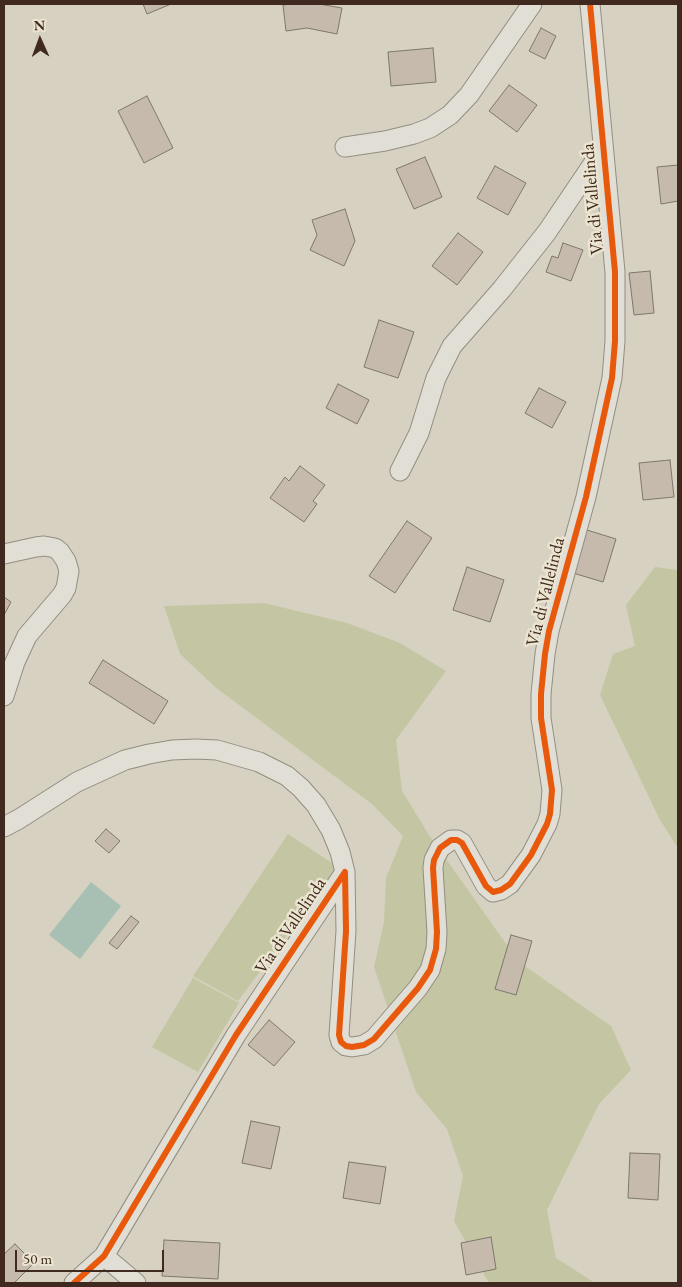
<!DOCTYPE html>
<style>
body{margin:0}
#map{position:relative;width:682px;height:1287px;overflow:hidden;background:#d6d1c0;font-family:"EB Garamond",serif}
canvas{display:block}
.frame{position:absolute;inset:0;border:5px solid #40291e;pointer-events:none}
.north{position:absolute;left:15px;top:15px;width:50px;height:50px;-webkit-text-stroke:4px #ebe4d0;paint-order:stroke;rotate:358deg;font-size:14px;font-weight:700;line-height:20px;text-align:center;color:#40291e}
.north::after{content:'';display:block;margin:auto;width:18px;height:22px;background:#40291e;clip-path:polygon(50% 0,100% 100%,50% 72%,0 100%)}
.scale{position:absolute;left:15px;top:1250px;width:149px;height:22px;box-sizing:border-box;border:2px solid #40291e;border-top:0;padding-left:6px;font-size:15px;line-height:18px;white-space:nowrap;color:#40291e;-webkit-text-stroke:4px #ebe4d0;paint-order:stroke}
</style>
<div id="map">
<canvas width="682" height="1287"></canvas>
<div class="frame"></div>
<div class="north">N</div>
<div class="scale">50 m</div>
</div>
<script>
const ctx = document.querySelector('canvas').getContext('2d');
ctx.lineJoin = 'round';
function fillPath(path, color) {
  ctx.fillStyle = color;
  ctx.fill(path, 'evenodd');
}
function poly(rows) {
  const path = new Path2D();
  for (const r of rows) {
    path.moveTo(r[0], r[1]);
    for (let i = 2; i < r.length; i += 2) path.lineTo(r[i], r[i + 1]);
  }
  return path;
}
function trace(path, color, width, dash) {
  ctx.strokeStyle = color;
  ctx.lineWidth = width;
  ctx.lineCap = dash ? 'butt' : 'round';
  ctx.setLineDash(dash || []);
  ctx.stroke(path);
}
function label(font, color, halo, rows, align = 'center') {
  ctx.font = font + ' "EB Garamond",serif';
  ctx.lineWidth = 5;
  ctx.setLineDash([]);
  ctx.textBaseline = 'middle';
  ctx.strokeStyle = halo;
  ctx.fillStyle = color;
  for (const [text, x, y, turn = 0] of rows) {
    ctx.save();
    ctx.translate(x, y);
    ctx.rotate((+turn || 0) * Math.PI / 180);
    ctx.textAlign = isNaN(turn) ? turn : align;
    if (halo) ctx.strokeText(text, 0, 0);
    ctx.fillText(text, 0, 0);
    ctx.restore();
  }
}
fillPath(poly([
 [655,567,678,570,678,848,660,820,600,695,613,654,635,646,626,605],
 [264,603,347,623,400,643,446,671,396,740,402,791,429,835,519,962,611,1026,631,1070,599,1104,547,1210,556,1258,595,1283,489,1283,454,1221,463,1176,447,1129,416,1092,374,967,384,922,386,878,403,836,372,804,215,687,180,654,164,606],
 [288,834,338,867,238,1001,193,976],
 [193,978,239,1003,198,1072,152,1047]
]), '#c4c6a3');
fillPath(poly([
 [91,882,121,906,80,959,49,935]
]), '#a8c0b4');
const building = poly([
 [143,4,171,4,147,14,143,4],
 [292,4,319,4,342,8,337,34,307,28,286,31,283,5,292,4],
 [541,28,556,36,545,59,529,51,541,28],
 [433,48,436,82,391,86,388,52,433,48],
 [509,85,537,105,517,132,489,111,509,85],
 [147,96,173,148,144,163,118,111,147,96],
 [425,157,442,197,414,209,396,169,425,157],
 [678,165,678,201,661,204,657,167,678,165],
 [495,166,526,183,508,215,477,198,495,166],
 [345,209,355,241,344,266,310,250,317,235,312,220,345,209],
 [458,233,483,252,457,285,432,266,458,233],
 [563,243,583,250,571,281,546,272,552,256,558,258,563,243],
 [650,271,654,313,634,315,629,273,650,271],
 [379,320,414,332,398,378,364,367,379,320],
 [338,384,369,400,357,424,326,408,338,384],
 [539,388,566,402,552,428,525,413,539,388],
 [670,460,674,497,643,500,639,463,670,460],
 [300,466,325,485,313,501,317,504,304,522,270,498,285,477,289,481,300,466],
 [407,521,432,538,395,593,369,576,407,521],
 [587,530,616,539,603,582,573,573,587,530],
 [467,567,504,580,490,622,453,610,467,567],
 [4,597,11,602,4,615,4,597],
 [103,660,168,701,154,724,89,683,103,660],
 [106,829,120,841,109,853,95,841,106,829],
 [131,916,139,922,117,949,109,943,131,916],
 [511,935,532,941,516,995,495,989,511,935],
 [269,1020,295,1042,274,1066,248,1045,269,1020],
 [251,1121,280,1127,271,1169,242,1163,251,1121],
 [630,1153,660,1154,658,1200,628,1198,630,1153],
 [349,1162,386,1167,380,1204,343,1198,349,1162],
 [491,1237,496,1269,466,1275,461,1243,491,1237],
 [164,1240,220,1243,218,1279,162,1276,164,1240],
 [15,1244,34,1263,14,1283,4,1283,4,1254,15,1244]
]);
fillPath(building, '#c6baac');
trace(building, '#7d776d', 1);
const street = poly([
 [345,147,385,141,414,134,430,128,450,115,469,95,532,4],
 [400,471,419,433,436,378,452,346,502,289,547,232,603,149],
 [4,554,36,547,44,546,55,548,60,552,66,561,69,571,66,588,62,595,27,636,15,662,4,696],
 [4,827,19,819,77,782,125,760,149,754,172,750,196,749,217,750,259,762,287,776,301,788,316,805,331,830,340,852,345,872],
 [104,1256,136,1283],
 [74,1283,104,1256,236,1035,345,872,346,931,339,1035,341,1042,346,1046,352,1047,364,1045,374,1039,418,988,430,970,436,949,437,932,433,868,434,860,440,848,451,840,457,840,462,843,486,886,493,892,501,890,510,884,531,855,547,824,550,814,552,790,541,718,541,694,545,654,549,631,586,497,612,378,615,341,615,272,590,4]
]);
trace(street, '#938d82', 21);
trace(street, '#e0ded5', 19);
trace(poly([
 [74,1283,104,1256,236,1035,345,872,346,931,339,1035,341,1042,346,1046,352,1047,364,1045,374,1039,418,988,430,970,436,949,437,932,433,868,434,860,440,848,451,840,457,840,462,843,486,886,493,892,501,890,510,884,531,855,547,824,550,814,552,790,541,718,541,694,545,654,549,631,586,497,612,378,615,341,615,272,590,4]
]), '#e8590c', 6);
label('18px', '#40291e', '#ebe4d0', [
 ["Via di Vallelinda",593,199,-95],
 ["Via di Vallelinda",546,592,-76],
 ["Via di Vallelinda",291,926,-56]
]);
</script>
